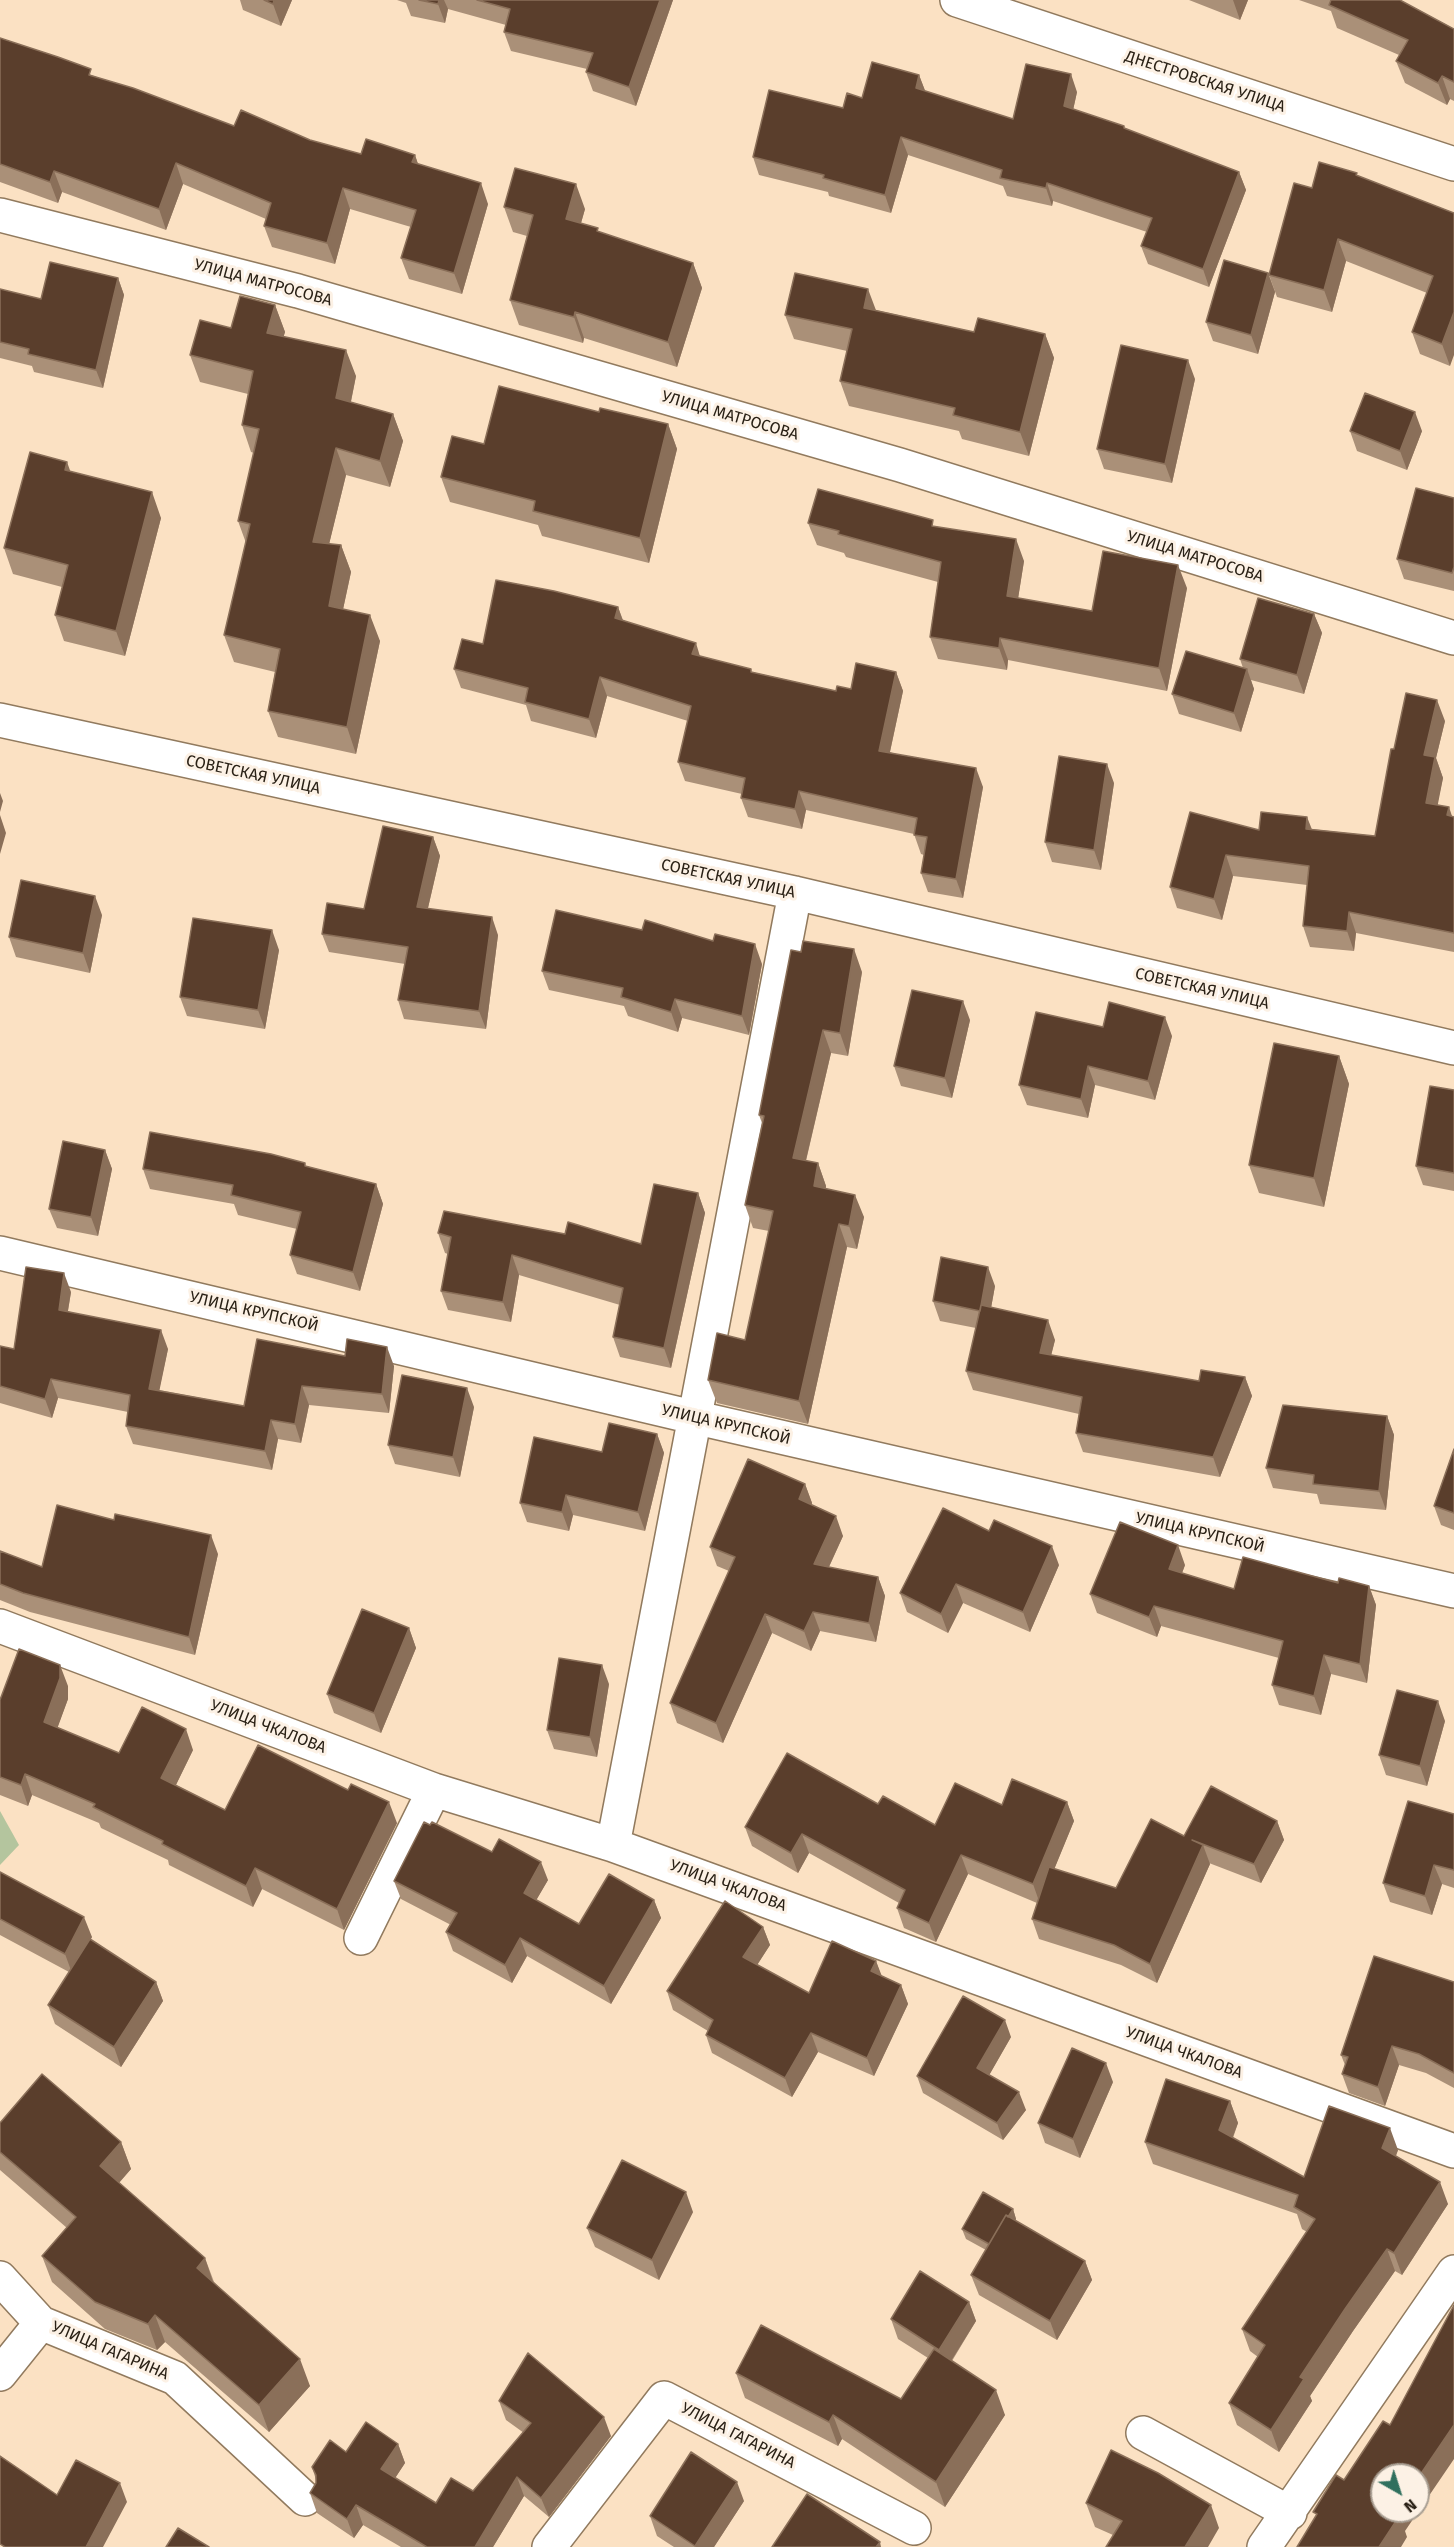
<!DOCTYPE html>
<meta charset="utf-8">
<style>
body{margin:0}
#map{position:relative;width:1454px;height:2547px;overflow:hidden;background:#fbe1c3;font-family:"Fira Sans",sans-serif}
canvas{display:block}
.north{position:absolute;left:1370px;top:2463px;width:60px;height:60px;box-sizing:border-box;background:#fcf1e5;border:2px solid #a89e92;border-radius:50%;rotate:141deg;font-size:16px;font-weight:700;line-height:24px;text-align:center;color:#2a2116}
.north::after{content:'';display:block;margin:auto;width:21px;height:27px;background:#30705e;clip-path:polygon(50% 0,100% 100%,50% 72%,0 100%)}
</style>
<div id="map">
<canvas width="1454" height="2547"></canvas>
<div class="north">N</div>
</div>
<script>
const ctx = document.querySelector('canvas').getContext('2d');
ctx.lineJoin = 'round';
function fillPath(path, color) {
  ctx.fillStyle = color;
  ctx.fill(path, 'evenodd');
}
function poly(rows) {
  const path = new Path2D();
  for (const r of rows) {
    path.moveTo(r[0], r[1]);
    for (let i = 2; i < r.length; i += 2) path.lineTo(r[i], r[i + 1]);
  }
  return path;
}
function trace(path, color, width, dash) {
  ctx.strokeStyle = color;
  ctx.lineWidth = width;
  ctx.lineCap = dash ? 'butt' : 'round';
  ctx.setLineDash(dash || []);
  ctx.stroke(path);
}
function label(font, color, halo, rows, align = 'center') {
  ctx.font = font + ' "Fira Sans",sans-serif';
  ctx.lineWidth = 6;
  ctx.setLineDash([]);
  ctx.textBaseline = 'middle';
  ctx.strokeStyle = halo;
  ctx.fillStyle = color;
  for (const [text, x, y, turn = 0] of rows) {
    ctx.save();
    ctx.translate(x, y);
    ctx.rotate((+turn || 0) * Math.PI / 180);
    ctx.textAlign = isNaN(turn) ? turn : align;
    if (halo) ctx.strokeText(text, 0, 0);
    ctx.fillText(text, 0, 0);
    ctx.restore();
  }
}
fillPath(poly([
 [0,1811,19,1845,0,1865]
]), '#b4c59e');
const minor = poly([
 [957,0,1454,164],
 [0,215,298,291,900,465,1454,638],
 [0,720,795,893,1454,1048],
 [0,1253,693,1417,1454,1591],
 [0,1626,434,1790,613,1845,1454,2151],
 [613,1845,795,893],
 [361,1938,434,1790],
 [0,2278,41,2323],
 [0,2374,41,2323,175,2378,305,2499],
 [1143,2433,1290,2513],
 [549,2547,664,2398,914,2528],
 [1264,2547,1454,2272]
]);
trace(minor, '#917a5e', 36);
trace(minor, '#fff', 33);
fillPath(poly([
 [240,0,292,0,281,26,243,10],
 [397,0,673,0,636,106,593,91,586,72,587,69,511,51,504,32,506,25,448,9,445,23,411,16,406,3],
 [1189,0,1248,0,1240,20],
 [1299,0,1400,0,1454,29,1454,101,1450,99,1447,105,1405,83,1396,61,1399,55,1337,28,1331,11],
 [0,38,94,76,234,126,310,140,361,154,415,155,418,164,488,204,462,294,409,279,401,258,411,227,350,209,335,264,272,247,264,226,266,219,183,184,166,230,62,192,58,203,0,182],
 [919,75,925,91,1013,119,1077,92,1073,110,1239,172,1246,190,1209,287,1148,264,1141,246,1147,232,1053,201,1052,206,1007,196,1003,186,908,155,891,213,829,196,828,192,759,175,753,157,862,98],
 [1358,176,1454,213,1450,366,1420,354,1412,332,1427,293,1346,261,1332,312,1277,297,1269,275],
 [504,207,585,209,581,223,600,232,693,263,702,288,677,367,584,338,583,343,519,325,510,300,527,236,513,232],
 [1268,273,1275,292,1258,354,1213,341,1206,322],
 [118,278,124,295,103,388,34,372,32,366,0,358,0,289,41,299],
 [275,305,285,332,283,337,356,376,351,402,393,414,403,441,390,487,346,475,329,544,341,545,351,572,343,609,380,641,356,754,278,737,268,711,275,672,234,662,224,635,246,543,238,521,254,453,251,452,242,425,248,394,200,382,190,355,231,328],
 [876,310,974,332,1045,334,1054,358,1029,456,962,439,959,431,849,406,840,381,847,351,794,339,785,315],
 [1195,379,1172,483,1104,469,1097,449],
 [599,412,668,424,677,449,649,563,542,536,538,525,450,502,441,477,484,444],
 [1350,431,1422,431,1407,470,1357,451],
 [71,472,161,518,125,656,64,641,55,615,62,587,13,574,4,548],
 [1454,498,1454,591,1404,579,1397,559],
 [808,523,936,527,1024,561,1018,598,1092,611,1187,588,1167,691,1008,660,1007,670,938,659,930,637,938,582,846,557,844,553,817,545],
 [618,607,623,620,700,656,752,672,836,691,851,689,896,672,903,691,890,752,983,787,963,898,928,892,921,873,924,855,921,854,914,834,806,810,802,829,748,817,741,798,742,794,685,781,678,762,688,721,607,696,596,738,531,721,526,705,461,688,454,669],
 [1314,614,1322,633,1304,694,1251,680,1254,689,1241,732,1179,714,1172,694,1243,668,1240,659],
 [1445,721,1436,758,1443,778,1437,805,1452,816,1454,817,1454,952,1356,933,1354,951,1310,947,1303,926,1307,885,1233,876,1222,920,1177,908,1170,887,1259,830,1312,829,1375,836,1394,749],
 [1114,783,1101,870,1052,862,1045,842],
 [433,837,440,856,428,908,498,935,486,1029,404,1019,398,1000,405,964,329,952,322,934,364,909],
 [102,915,90,973,16,957,9,937],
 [279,950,265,1029,187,1016,180,997],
 [762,964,749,1035,682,1018,678,1032,628,1016,624,1006,549,990,542,971],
 [862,972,848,1056,831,1053,806,1161,818,1163,826,1186,826,1189,864,1217,857,1249,847,1247,808,1424,717,1403,708,1380,745,1340,769,1231,753,1228,745,1205,762,1123,759,1115],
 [970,1020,952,1098,901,1086,894,1066],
 [1103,1027,1172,1036,1155,1100,1095,1085,1088,1118,1027,1105,1019,1085],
 [1339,1056,1349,1084,1324,1207,1259,1193,1249,1165],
 [1454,1090,1454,1191,1423,1185,1416,1166],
 [105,1150,112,1169,98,1236,57,1228,49,1209],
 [306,1166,376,1184,383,1204,360,1291,297,1274,290,1255,297,1229,238,1215,234,1204,150,1189,143,1169],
 [698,1193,705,1213,671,1368,620,1357,613,1337,620,1305,519,1275,511,1322,448,1310,441,1291,448,1254,445,1253,438,1233,565,1234,641,1244],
 [995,1286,991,1308,1055,1340,1051,1355,1199,1381,1245,1377,1252,1396,1220,1477,1083,1452,1076,1433,1079,1414,973,1390,966,1371,976,1328,940,1321,933,1301],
 [71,1292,68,1311,168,1349,159,1390,244,1406,257,1339,394,1366,389,1413,309,1405,301,1443,278,1439,272,1470,133,1444,126,1426,128,1412,58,1398,52,1418,0,1403,0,1346,14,1349],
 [474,1407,460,1477,395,1464,388,1445],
 [1387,1416,1394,1435,1386,1510,1320,1504,1317,1494,1273,1488,1266,1468],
 [657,1434,664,1453,645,1531,573,1515,569,1531,527,1522,520,1503,602,1452],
 [1454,1449,1454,1530,1441,1525,1434,1506],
 [805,1484,812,1503,812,1505,843,1536,829,1567,878,1577,885,1596,876,1642,820,1631,811,1651,772,1633,723,1743,677,1723,670,1703,729,1571,717,1566,710,1547],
 [0,1551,42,1567,218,1554,195,1655,30,1612,0,1600],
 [1059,1565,1030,1632,963,1603,948,1633,907,1612,900,1593],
 [1185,1565,1182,1573,1234,1589,1338,1583,1369,1586,1376,1605,1367,1683,1331,1674,1321,1715,1279,1705,1272,1685,1279,1658,1161,1626,1157,1637,1097,1613,1090,1594],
 [409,1628,416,1648,381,1733,334,1713,327,1694],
 [609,1684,597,1757,554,1749,547,1730],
 [68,1686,68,1699,57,1728,119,1753,193,1750,176,1785,225,1810,397,1823,344,1930,262,1889,253,1907,169,1865,168,1860,101,1828,99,1823,32,1795,28,1806,0,1795,0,1700],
 [1445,1721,1427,1786,1386,1775,1379,1755],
 [1067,1802,1074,1821,1054,1869,1116,1888,1184,1836,1277,1821,1284,1840,1261,1883,1209,1863,1210,1864,1157,1983,1121,1965,1039,1939,1032,1919,1037,1903,968,1874,936,1942,904,1928,897,1908,899,1903,809,1853,798,1873,752,1846,745,1827,878,1804,935,1825,1002,1805],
 [1454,1814,1454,1888,1442,1884,1432,1915,1390,1902,1383,1883],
 [0,1872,92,1937,90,1940,156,1982,163,2001,121,2067,55,2024,48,2005,69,1972,0,1935],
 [548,1880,536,1900,579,1924,654,1900,661,1918,611,2004,527,1956,512,1983,453,1951,446,1932,451,1925,401,1899,394,1881],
 [763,1927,770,1945,757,1965,809,1993,876,1961,881,1976,901,1985,908,2004,874,2076,818,2052,792,2097,712,2053,706,2035,708,2031,673,2010,667,1991],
 [1454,1982,1454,2088,1426,2073,1399,2065,1385,2106,1349,2093,1342,2074,1345,2065,1341,2055],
 [1011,2037,989,2075,1026,2110,1003,2140,923,2093,917,2076],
 [1113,2082,1080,2158,1045,2143,1038,2123],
 [1230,2101,1238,2123,1233,2138,1304,2177,1398,2150,1396,2156,1448,2204,1402,2275,1395,2271,1353,2331,1310,2396,1312,2401,1279,2452,1237,2425,1229,2403,1258,2357,1250,2351,1242,2329,1307,2232,1302,2229,1297,2214,1153,2164,1145,2142],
 [0,2123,121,2142,131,2169,119,2183,205,2258,214,2282,310,2386,269,2432,165,2342,157,2350,105,2329,52,2282,42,2256,67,2228,0,2170],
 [1013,2209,1016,2219,1015,2221,1085,2261,1092,2280,1057,2340,979,2295,971,2275,986,2250,966,2239,962,2229],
 [693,2212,659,2280,595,2247,587,2228],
 [969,2302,976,2321,952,2361,1005,2415,945,2507,842,2439,838,2446,745,2398,736,2373,901,2399,928,2358,898,2339,891,2319],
 [499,2401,611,2436,549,2517,524,2496,493,2547,401,2547,363,2525,354,2538,317,2513,310,2493,316,2483,316,2480,312,2467,346,2452,398,2444,405,2463,395,2478,436,2503,473,2491,524,2433,506,2420],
 [744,2501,714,2547,674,2547,657,2536,650,2516],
 [1086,2503,1219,2528,1113,2535,1095,2527]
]), '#aa9078');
fillPath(poly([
 [274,0,292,0,281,26,273,4],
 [439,0,444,0,448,9,445,23,438,4],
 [660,0,673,0,636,106,629,87],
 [1233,0,1248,0,1240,20],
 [1071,74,1077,92,1070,124,1064,106],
 [919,75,926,93,916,88],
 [1442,76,1450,99,1447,105,1438,83],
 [901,137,908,155,891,213,885,195],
 [415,155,422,176,412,162],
 [176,163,183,184,166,230,159,209],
 [54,171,62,192,58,203,50,182],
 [1239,172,1246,190,1209,287,1203,269],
 [481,183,488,204,462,294,454,273],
 [1047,183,1053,201,1052,206,1046,188],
 [576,184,585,209,575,244,566,219],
 [343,188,350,209,335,264,327,243],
 [1338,239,1346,261,1332,312,1324,290],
 [693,263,702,288,677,367,668,342],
 [1268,273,1275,292,1258,354,1251,335],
 [118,278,124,295,103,388,96,370],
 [868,289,877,313,864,308],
 [275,305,285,332,277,360,267,333],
 [575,312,584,338,583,343,574,317],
 [1454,312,1454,355,1450,366,1442,344],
 [1045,334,1054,358,1029,456,1020,432],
 [346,350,356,376,346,425,336,398],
 [1188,360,1195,379,1172,483,1165,464],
 [1415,412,1422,431,1407,470,1400,451],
 [393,414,403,441,390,487,380,461],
 [668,424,677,449,649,563,640,538],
 [336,448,346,475,323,569,313,542],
 [67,462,76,487,65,470],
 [152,492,161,518,125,656,116,631],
 [1016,539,1024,561,1015,618,1007,596],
 [341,545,351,572,338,633,329,606],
 [1178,565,1187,588,1167,691,1159,668],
 [618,607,625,627,615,618],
 [1314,614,1322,633,1304,694,1297,675],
 [370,615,380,641,356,754,347,727],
 [1000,638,1008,660,1007,670,999,648],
 [696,643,702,663,692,654],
 [1247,669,1254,689,1241,732,1234,713],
 [896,672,903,691,886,770,879,751],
 [600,677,607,696,596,738,589,719],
 [1437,700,1445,721,1436,758,1443,778,1434,824,1426,803,1424,755],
 [1107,764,1114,783,1101,870,1094,850],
 [976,768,983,787,963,898,956,879],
 [799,791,806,810,802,829,795,809],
 [0,793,3,801,0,812],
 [1449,807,1454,822,1447,815],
 [0,815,6,833,0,854],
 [1307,817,1315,837,1306,829],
 [433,837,440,856,424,925,417,907],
 [1226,855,1233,876,1222,920,1214,899],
 [95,896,102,915,90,973,83,953],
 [1349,912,1356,933,1354,951,1347,931],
 [492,917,498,935,486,1029,479,1011],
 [272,930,279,950,265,1029,258,1010],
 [755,944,762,964,749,1035,742,1016],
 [854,949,862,972,848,1056,840,1033],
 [675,999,682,1018,678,1032,671,1012],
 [963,1001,970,1020,952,1098,945,1078],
 [1165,1017,1172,1036,1155,1100,1148,1081],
 [823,1030,831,1053,801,1181,793,1158],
 [1339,1056,1349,1084,1324,1207,1314,1178],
 [1088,1066,1095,1085,1088,1118,1081,1099],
 [105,1150,112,1169,98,1236,91,1217],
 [818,1163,826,1186,822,1209,814,1186],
 [376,1184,383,1204,360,1291,353,1272],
 [698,1193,705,1213,671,1368,664,1348],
 [855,1195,864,1217,857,1249,849,1226],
 [839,1224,847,1247,808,1424,799,1401],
 [512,1255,519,1275,511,1322,503,1302],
 [988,1267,995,1286,987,1330,980,1311],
 [64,1273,71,1292,65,1328,59,1310],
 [1048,1320,1055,1340,1047,1372,1040,1353],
 [161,1330,168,1349,156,1407,149,1389],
 [387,1347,394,1366,389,1413,382,1394],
 [1245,1377,1252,1396,1220,1477,1213,1457],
 [51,1379,58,1398,52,1418,45,1399],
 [302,1386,309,1405,301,1443,295,1424],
 [467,1388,474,1407,460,1477,453,1457],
 [1387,1416,1394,1435,1386,1510,1379,1491],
 [271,1420,278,1439,272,1470,265,1451],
 [657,1434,664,1453,645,1531,638,1512],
 [805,1484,812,1503,806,1518,799,1499],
 [566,1495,573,1515,569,1531,562,1512],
 [836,1516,843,1536,821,1584,814,1564],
 [211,1535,218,1554,195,1655,189,1637],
 [1178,1545,1185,1565,1176,1589,1169,1569],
 [1052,1546,1059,1565,1030,1632,1023,1612],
 [878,1577,885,1596,876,1642,869,1623],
 [956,1584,963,1603,948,1633,941,1614],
 [1369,1586,1376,1605,1367,1683,1360,1664],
 [1154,1606,1161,1626,1157,1637,1149,1617],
 [813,1612,820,1631,811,1651,804,1631],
 [765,1614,772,1633,723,1743,716,1723],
 [409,1628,416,1648,381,1733,374,1713],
 [1324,1655,1331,1674,1321,1715,1314,1696],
 [60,1665,68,1686,68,1699,52,1743,44,1722],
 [602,1665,609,1684,597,1757,590,1737],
 [1438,1701,1445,1721,1427,1786,1420,1766],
 [186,1729,193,1750,169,1799,161,1778],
 [25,1774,32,1795,28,1806,21,1785],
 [389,1802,397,1823,344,1930,337,1909],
 [1067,1802,1074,1821,1040,1904,1033,1884],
 [1277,1821,1284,1840,1261,1883,1254,1864],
 [802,1834,809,1853,798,1873,791,1853],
 [1203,1845,1210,1864,1157,1983,1150,1964],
 [961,1855,968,1874,936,1942,929,1923],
 [541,1862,548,1880,530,1911,524,1893],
 [1434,1865,1442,1884,1432,1915,1425,1896],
 [255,1868,262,1889,253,1907,246,1886],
 [654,1900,661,1918,611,2004,604,1986],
 [84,1917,92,1937,72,1973,65,1954],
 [763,1927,770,1945,750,1976,743,1957],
 [520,1938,527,1956,512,1983,505,1965],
 [876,1961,883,1979,871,1971],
 [156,1982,163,2001,121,2067,114,2047],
 [901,1985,908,2004,874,2076,867,2058],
 [1005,2020,1011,2037,983,2086,977,2068],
 [811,2033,818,2052,792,2097,785,2078],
 [1392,2046,1399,2065,1385,2106,1378,2087],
 [1106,2063,1113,2082,1080,2158,1073,2139],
 [1019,2092,1026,2110,1003,2140,997,2123],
 [1230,2101,1238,2123,1227,2152,1219,2130],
 [1390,2128,1398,2150,1390,2170,1382,2148],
 [121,2142,131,2169,110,2193,100,2166],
 [1440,2182,1448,2204,1402,2275,1394,2253],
 [686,2192,693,2212,659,2280,652,2260],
 [1013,2209,1016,2219,996,2256,992,2246],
 [1387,2249,1395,2271,1353,2331,1310,2396,1312,2401,1279,2452,1271,2430,1300,2377,1345,2309],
 [205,2258,214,2285,197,2268],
 [1085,2261,1092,2280,1057,2340,1050,2321],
 [969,2302,976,2321,946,2369,939,2350],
 [155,2315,165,2342,157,2350,148,2324],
 [300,2359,310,2386,269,2432,259,2405],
 [996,2390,1005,2415,945,2507,936,2482],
 [833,2415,842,2439,838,2446,829,2422],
 [604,2417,611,2436,549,2517,541,2498],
 [1454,2425,1454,2459,1405,2531,1407,2537,1401,2547,1379,2547,1396,2511,1418,2511,1418,2478],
 [398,2444,405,2463,388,2489,381,2469],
 [517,2477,524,2496,493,2547,475,2547],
 [737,2482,744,2501,714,2547,696,2547,695,2546],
 [120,2483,127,2502,103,2547,86,2547],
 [356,2505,363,2525,354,2538,347,2519],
 [1211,2505,1219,2528,1208,2547,1185,2547],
 [880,2542,881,2547,876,2547]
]), '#8a6f59');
const building = poly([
 [264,0,274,0,273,4,264,0],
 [419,0,439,0,438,4,419,0],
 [477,0,660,0,629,87,586,72,593,53,504,32,510,9,477,0],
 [1331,0,1400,0,1454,29,1454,82,1442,76,1438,83,1396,61,1408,40,1329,5,1331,0],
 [0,38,58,57,91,69,89,75,133,88,234,126,241,110,310,140,361,154,366,139,415,155,412,162,481,183,454,273,401,258,416,210,343,188,327,243,264,226,271,203,176,163,159,209,54,171,50,182,0,164,0,38],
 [872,62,919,75,916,88,1013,119,1026,64,1071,74,1064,106,1124,126,1124,128,1239,172,1203,269,1141,246,1152,218,1047,183,1046,188,1000,178,1002,170,901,137,885,195,823,178,824,175,753,157,769,90,843,108,847,93,862,98,872,62],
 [1319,162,1357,173,1356,175,1454,213,1454,312,1442,344,1412,332,1433,276,1338,239,1324,290,1269,275,1294,183,1312,188,1319,162],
 [515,168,576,184,566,219,598,228,597,231,693,263,668,342,575,312,574,317,510,300,533,215,504,207,515,168],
 [1224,260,1268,273,1251,335,1206,322,1224,260],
 [50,262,118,278,96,370,28,354,29,349,0,342,0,289,41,299,50,262],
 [795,273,868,289,864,308,974,332,978,318,1045,334,1020,432,953,415,955,408,840,381,852,329,785,315,795,273],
 [240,296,275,305,267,333,346,350,336,398,393,414,380,461,336,448,313,542,341,545,329,606,370,615,347,727,268,711,280,649,224,635,250,524,238,521,259,429,242,425,253,371,190,355,200,320,231,328,240,296],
 [1121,345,1188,360,1165,464,1097,449,1121,345],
 [499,386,599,412,600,408,668,424,640,538,533,511,535,501,441,477,452,436,484,444,499,386],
 [1365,393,1415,412,1400,451,1350,431,1365,393],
 [30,452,67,462,65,470,152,492,116,631,55,615,68,565,4,548,30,452],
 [1416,488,1454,498,1454,567,1452,573,1397,559,1416,488],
 [818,489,933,520,932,526,1016,539,1007,596,1092,611,1103,551,1178,565,1159,668,1000,638,999,648,930,637,941,562,838,534,839,531,808,523,818,489],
 [496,580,554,591,618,607,615,618,696,643,692,654,751,669,751,672,836,691,837,686,851,689,856,663,896,672,879,751,976,768,956,879,921,873,927,837,914,835,917,818,799,791,795,809,741,798,745,778,678,762,691,706,600,677,589,719,525,702,528,688,454,669,462,639,483,644,496,580],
 [1258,598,1314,614,1297,675,1240,659,1258,598],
 [1186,651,1247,669,1234,713,1172,694,1186,651],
 [1406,693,1437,700,1424,755,1435,757,1426,803,1449,807,1447,815,1454,817,1454,933,1349,912,1347,931,1303,926,1309,866,1226,855,1214,899,1170,887,1190,812,1259,830,1261,812,1307,817,1306,829,1375,836,1391,749,1394,749,1406,693],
 [1059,756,1107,764,1094,850,1045,842,1059,756],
 [383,826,433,837,417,907,492,917,479,1011,398,1000,408,947,322,934,327,903,364,909,383,826],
 [21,880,95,896,83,953,9,937,21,880],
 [556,910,642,930,645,920,713,941,715,934,755,944,742,1016,675,999,671,1012,621,997,623,988,542,971,556,910],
 [193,918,272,930,258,1010,180,997,193,918],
 [803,941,854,949,840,1033,823,1030,793,1158,818,1163,814,1186,855,1195,849,1226,839,1224,799,1401,708,1380,717,1333,745,1340,773,1211,745,1205,764,1116,759,1115,791,950,801,952,803,941],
 [912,990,963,1001,945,1078,894,1066,912,990],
 [1109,1002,1165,1017,1148,1081,1088,1066,1081,1099,1019,1085,1036,1012,1103,1027,1109,1002],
 [1274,1043,1339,1056,1314,1178,1249,1165,1274,1043],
 [1430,1086,1454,1090,1454,1173,1416,1166,1430,1086],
 [150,1132,271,1154,305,1163,305,1166,376,1184,353,1272,290,1255,301,1212,231,1195,233,1185,143,1169,150,1132],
 [63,1141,105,1150,91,1217,49,1209,63,1141],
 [654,1184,698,1193,664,1348,613,1337,623,1288,512,1255,503,1302,441,1291,451,1237,438,1233,444,1211,565,1234,568,1222,641,1244,654,1184],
 [941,1257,988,1267,980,1311,933,1301,941,1257],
 [26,1267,64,1273,59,1310,161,1330,149,1389,244,1406,257,1339,345,1356,347,1339,387,1347,382,1394,302,1386,295,1424,271,1420,265,1451,126,1426,130,1395,51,1379,45,1399,0,1386,0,1346,14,1349,26,1267],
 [981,1305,1048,1320,1040,1353,1199,1381,1201,1370,1245,1377,1213,1457,1076,1433,1082,1397,966,1371,981,1305],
 [402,1375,467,1388,453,1457,388,1445,402,1375],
 [1283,1405,1387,1416,1379,1491,1313,1484,1314,1475,1266,1468,1283,1405],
 [609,1423,657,1434,638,1512,566,1495,562,1512,520,1503,534,1437,602,1452,609,1423],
 [1454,1449,1454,1513,1434,1506,1454,1449],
 [748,1459,805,1484,799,1499,836,1516,814,1564,878,1577,869,1623,813,1612,804,1631,765,1614,716,1723,670,1703,735,1557,710,1547,748,1459],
 [57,1505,114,1520,115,1514,211,1535,189,1637,23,1593,0,1584,0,1551,42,1567,57,1505],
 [943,1508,989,1531,994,1520,1052,1546,1023,1612,956,1584,941,1614,900,1593,943,1508],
 [1120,1522,1178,1545,1169,1569,1234,1589,1243,1557,1338,1583,1339,1578,1369,1586,1360,1664,1324,1655,1314,1696,1272,1685,1283,1641,1154,1606,1149,1617,1090,1594,1120,1522],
 [362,1609,409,1628,374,1713,327,1694,362,1609],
 [19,1649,60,1665,60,1678,44,1722,119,1753,142,1707,186,1729,161,1778,225,1810,258,1745,348,1790,351,1784,389,1802,337,1909,255,1868,246,1886,162,1844,163,1841,93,1807,95,1804,25,1774,21,1785,0,1777,0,1700,19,1649],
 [559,1658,602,1665,590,1737,547,1730,559,1658],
 [1397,1690,1438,1701,1420,1766,1379,1755,1397,1690],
 [787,1753,878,1804,883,1796,935,1825,955,1783,1002,1805,1012,1779,1067,1802,1033,1884,961,1855,929,1923,897,1908,905,1890,802,1834,791,1853,745,1827,787,1753],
 [1211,1786,1277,1821,1254,1864,1192,1840,1203,1845,1150,1964,1114,1945,1032,1919,1049,1867,1116,1888,1151,1819,1184,1836,1211,1786],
 [1408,1801,1454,1814,1454,1870,1434,1865,1425,1896,1383,1883,1408,1801],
 [424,1822,430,1825,432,1822,492,1852,499,1839,541,1862,524,1893,579,1924,609,1874,654,1900,604,1986,520,1938,505,1965,446,1932,457,1913,394,1881,424,1822],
 [0,1872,84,1917,65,1954,0,1919,0,1872],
 [725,1901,763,1927,743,1957,809,1993,832,1941,876,1961,871,1971,901,1985,867,2058,811,2033,785,2078,706,2035,713,2020,667,1991,725,1901],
 [90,1939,156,1982,114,2047,48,2005,90,1939],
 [1374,1956,1454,1982,1454,2073,1419,2054,1392,2046,1378,2087,1342,2074,1348,2057,1341,2055,1374,1956],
 [963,1996,1005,2020,977,2068,1019,2092,997,2123,917,2076,963,1996],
 [1072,2048,1106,2063,1073,2139,1038,2123,1072,2048],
 [42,2074,121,2142,100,2166,205,2258,197,2268,300,2359,259,2405,155,2315,148,2324,95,2302,42,2256,76,2217,0,2152,0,2123,42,2074],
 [1166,2079,1230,2101,1219,2130,1304,2177,1329,2106,1390,2128,1382,2148,1440,2182,1394,2253,1387,2249,1345,2309,1300,2377,1304,2379,1271,2430,1229,2403,1265,2345,1242,2329,1315,2219,1294,2207,1298,2195,1145,2142,1166,2079],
 [622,2160,686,2192,652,2260,587,2228,622,2160],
 [983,2192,1013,2209,1008,2217,1006,2215,989,2244,962,2229,983,2192],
 [1006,2215,1085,2261,1050,2321,971,2275,1006,2215],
 [920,2271,969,2302,939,2350,891,2319,920,2271],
 [1454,2305,1454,2425,1418,2478,1418,2475,1382,2475,1382,2511,1396,2511,1395,2512,1400,2515,1379,2547,1297,2547,1317,2514,1313,2512,1336,2475,1344,2480,1383,2421,1390,2425,1454,2305],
 [761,2325,901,2399,934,2349,996,2390,936,2482,833,2415,829,2422,736,2373,761,2325],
 [528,2353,604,2417,541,2498,517,2477,475,2547,427,2547,356,2505,347,2519,310,2493,316,2483,316,2475,312,2467,330,2440,346,2452,366,2422,398,2444,381,2469,436,2503,451,2478,473,2491,531,2423,499,2401,528,2353],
 [1111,2450,1158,2473,1211,2505,1185,2547,1106,2547,1122,2521,1086,2503,1111,2450],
 [691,2452,737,2482,695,2546,650,2516,691,2452],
 [0,2456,57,2495,76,2460,120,2483,86,2547,5,2547,0,2544,0,2456],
 [807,2494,880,2542,876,2547,772,2547,807,2494],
 [178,2528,209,2547,166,2547,178,2528]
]);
fillPath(building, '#5a3e2c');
trace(building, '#8a6f59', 1.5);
label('16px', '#2a2116', '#fcf1e5', [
 ["ДНЕСТРОВСКАЯ УЛИЦА",1205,82,18],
 ["УЛИЦА МАТРОСОВА",263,283,15],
 ["УЛИЦА МАТРОСОВА",730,416,16],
 ["УЛИЦА МАТРОСОВА",1195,557,17],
 ["СОВЕТСКАЯ УЛИЦА",253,775,12],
 ["СОВЕТСКАЯ УЛИЦА",728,879,12],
 ["СОВЕТСКАЯ УЛИЦА",1202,989,13],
 ["УЛИЦА КРУПСКОЙ",254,1312,13],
 ["УЛИЦА КРУПСКОЙ",726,1425,13],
 ["УЛИЦА КРУПСКОЙ",1200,1533,13],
 ["УЛИЦА ЧКАЛОВА",268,1727,21],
 ["УЛИЦА ЧКАЛОВА",728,1886,20],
 ["УЛИЦА ЧКАЛОВА",1184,2053,20],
 ["УЛИЦА ГАГАРИНА",110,2351,23],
 ["УЛИЦА ГАГАРИНА",738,2436,27]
]);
</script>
